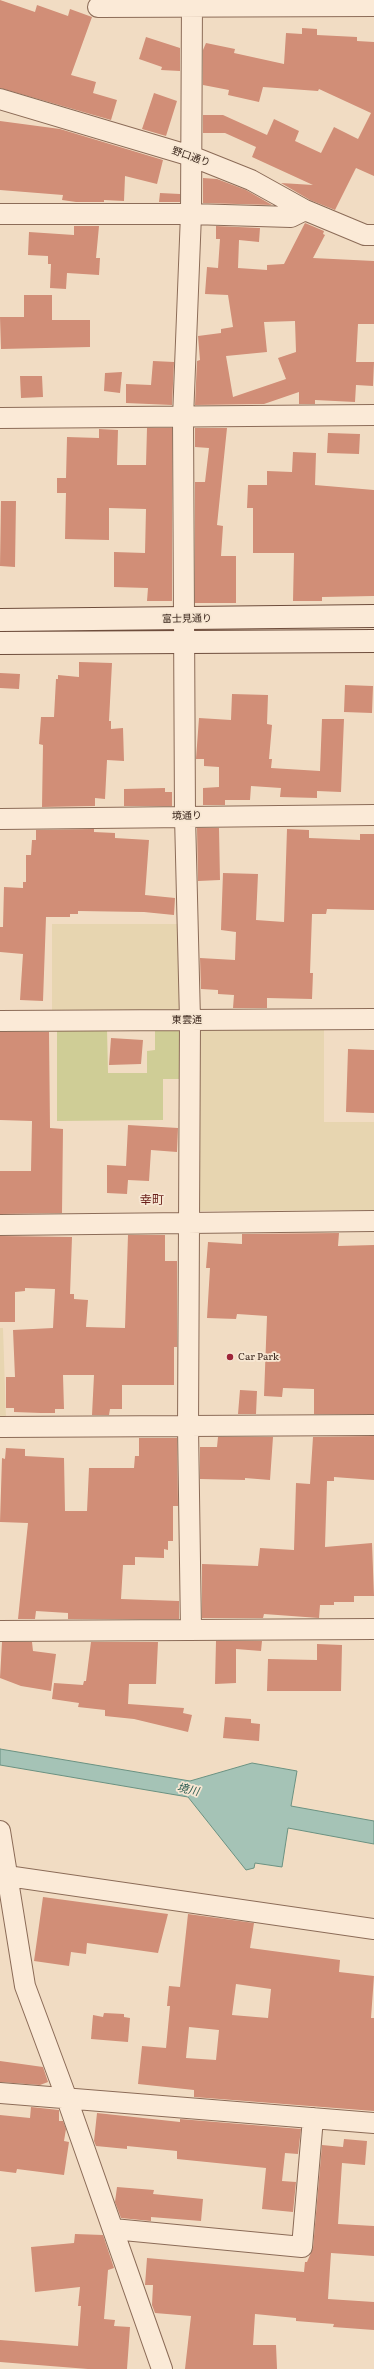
<!DOCTYPE html>
<meta charset="utf-8">
<style>
body{margin:0}
canvas{display:block;background:#f1dcc3}
</style>
<canvas width="374" height="2369"></canvas>
<script>
const ctx = document.querySelector('canvas').getContext('2d');
ctx.lineJoin = 'round';
function fillPath(path, color) {
  ctx.fillStyle = color;
  ctx.fill(path, 'evenodd');
}
function poly(rows) {
  const path = new Path2D();
  for (const r of rows) {
    path.moveTo(r[0], r[1]);
    for (let i = 2; i < r.length; i += 2) path.lineTo(r[i], r[i + 1]);
  }
  return path;
}
function trace(path, color, width, dash) {
  ctx.strokeStyle = color;
  ctx.lineWidth = width;
  ctx.lineCap = dash ? 'butt' : 'round';
  ctx.setLineDash(dash || []);
  ctx.stroke(path);
}
function label(font, color, halo, rows, align = 'center') {
  ctx.font = font + ' Literata,"Noto Sans JP",serif';
  ctx.lineWidth = 3.5;
  ctx.setLineDash([]);
  ctx.textBaseline = 'middle';
  ctx.strokeStyle = halo;
  ctx.fillStyle = color;
  for (const [text, x, y, turn = 0] of rows) {
    ctx.save();
    ctx.translate(x, y);
    ctx.rotate((+turn || 0) * Math.PI / 180);
    ctx.textAlign = isNaN(turn) ? turn : align;
    if (halo) ctx.strokeText(text, 0, 0);
    ctx.fillText(text, 0, 0);
    ctx.restore();
  }
}
fillPath(poly([
 [52,924,179,924,179,1012,52,1012],
 [324,1027,324,1122,374,1122,374,1210,196,1211,195,1028],
 [0,1328,3,1328,6,1420,0,1420]
]), '#e7d5b0');
fillPath(poly([
 [180,1027,180,1079,163,1079,163,1120,57,1121,57,1029,107,1028,108,1073,147,1073,147,1051,155,1050,155,1028]
]), '#cfcd96');
const water = poly([
 [0,1749,190,1781,252,1763,297,1771,291,1806,374,1821,374,1844,288,1828,282,1867,255,1863,254,1868,246,1870,188,1797,0,1765,0,1749]
]);
fillPath(water, '#a5c3b6');
trace(water, '#6b9282', 1);
fillPath(poly([
 [0,0,35,12,37,5,68,16,70,9,92,17,71,75,96,82,93,93,117,100,111,120,0,88],
 [302,28,317,29,317,35,357,37,357,41,374,42,374,176,356,168,335,210,310,200,281,183,313,185,252,157,256,147,225,133,203,133,203,115,223,115,267,135,274,119,299,131,295,141,321,153,334,127,358,139,371,113,319,89,318,91,263,87,259,102,228,95,229,90,203,85,203,50,206,43,235,49,234,53,284,64,286,33,302,34],
 [146,37,180,48,180,71,161,70,162,67,139,59],
 [154,93,177,101,166,136,142,129],
 [0,121,60,129,163,160,157,184,125,176,124,201,104,200,104,202,76,202,62,200,63,195,0,190],
 [203,178,217,179,246,190,272,205,203,203],
 [160,193,180,194,180,202,159,202],
 [305,223,324,231,323,234,325,235,313,258,374,261,374,324,358,324,356,362,374,362,373,386,356,385,355,402,315,400,315,404,299,404,299,392,264,404,195,405,197,361,200,360,198,336,221,333,221,329,233,327,228,295,205,294,207,267,218,268,220,239,216,239,216,226,260,228,259,242,239,240,238,268,267,270,267,265,284,264],
 [295,321,296,352,278,358,286,379,233,397,226,356,267,352,264,322],
 [74,226,99,226,96,258,100,258,99,275,67,273,66,289,50,288,51,264,48,264,48,256,28,255,29,232,74,235],
 [24,295,52,295,52,320,90,320,90,347,1,349,0,317,24,317],
 [153,361,174,362,172,405,126,403,126,384,151,385],
 [122,372,120,393,104,391,105,373],
 [20,376,42,376,43,397,21,398],
 [147,428,172,428,172,601,147,601,148,588,114,587,114,552,145,553,146,509,109,508,109,540,65,539,66,493,57,493,57,478,66,478,67,437,99,438,99,429,118,430,117,465,146,465],
 [195,428,227,428,217,525,223,526,221,556,236,556,236,603,195,603,195,482,205,482,209,448,195,447],
 [328,433,360,434,359,454,327,453],
 [293,452,316,453,315,485,374,490,374,596,322,597,322,601,293,601,294,553,253,553,253,508,247,508,248,485,267,485,267,471,292,472],
 [1,501,16,501,15,567,0,566],
 [79,662,112,663,109,721,111,721,111,729,123,728,124,761,107,760,105,799,95,798,95,806,42,807,43,745,39,744,41,717,54,717,56,679,58,679,58,675,79,677],
 [0,673,20,674,19,689,0,688],
 [345,685,373,686,372,713,344,712],
 [232,694,268,695,267,724,272,725,269,759,272,759,271,768,320,771,322,719,344,719,341,792,317,791,317,798,280,797,281,788,251,786,250,800,225,800,225,805,203,805,203,788,219,787,219,767,204,766,204,759,196,759,199,718,231,720],
 [165,788,165,792,172,792,172,806,124,806,124,789],
 [197,828,219,828,220,880,198,881],
 [94,829,94,832,115,833,115,838,149,840,145,895,175,898,174,915,144,912,78,911,78,914,70,914,70,917,46,917,43,1001,20,1000,23,954,0,952,0,927,3,927,4,887,23,888,23,882,26,882,26,855,31,855,32,840,36,840,36,830],
 [287,829,309,830,309,838,360,840,360,834,374,834,374,910,327,909,326,914,312,914,310,973,313,973,312,999,267,998,267,1008,233,1008,234,995,218,994,218,990,201,989,200,958,235,960,236,932,221,930,223,873,258,874,256,920,284,922],
 [0,1032,49,1032,50,1128,63,1129,62,1213,0,1214,0,1171,31,1171,32,1121,0,1120],
 [111,1038,143,1040,141,1064,109,1065],
 [348,1049,374,1050,374,1113,346,1112],
 [128,1125,178,1128,177,1152,151,1150,149,1181,128,1180,127,1194,107,1193,107,1165,126,1166],
 [339,1233,338,1246,374,1245,374,1414,314,1414,314,1389,283,1388,282,1397,264,1396,267,1316,237,1314,236,1319,207,1318,210,1268,206,1268,208,1242,242,1244,242,1234],
 [128,1235,165,1235,165,1261,177,1261,177,1347,174,1347,174,1385,122,1385,122,1409,110,1409,109,1415,92,1415,94,1375,63,1375,64,1409,55,1409,55,1413,41,1413,14,1412,14,1408,6,1408,6,1377,15,1377,13,1330,53,1328,55,1289,25,1288,25,1291,15,1292,15,1322,0,1322,0,1236,72,1237,70,1294,74,1294,74,1299,88,1300,86,1327,125,1328],
 [240,1390,257,1391,256,1414,238,1414],
 [374,1436,374,1480,334,1477,334,1481,327,1481,325,1547,372,1543,374,1596,354,1596,354,1602,334,1602,334,1605,320,1605,319,1618,264,1614,263,1618,202,1618,202,1564,258,1566,260,1548,294,1550,296,1483,310,1484,313,1437],
 [218,1437,273,1437,270,1480,245,1478,245,1480,200,1479,200,1447,217,1447],
 [139,1438,177,1438,178,1506,173,1506,173,1541,168,1541,168,1550,164,1549,164,1558,135,1557,135,1565,123,1565,121,1599,179,1601,179,1619,68,1619,68,1613,36,1611,35,1619,18,1619,28,1523,0,1522,2,1458,5,1459,6,1448,25,1449,25,1456,64,1458,65,1511,87,1511,89,1468,134,1468,135,1456,139,1456],
 [216,1641,262,1641,261,1651,236,1649,236,1683,215,1684],
 [2,1642,32,1642,33,1651,56,1654,51,1691,21,1686,0,1678],
 [91,1642,158,1642,156,1684,129,1684,128,1704,184,1708,183,1713,192,1715,188,1732,134,1719,105,1716,105,1710,78,1707,79,1703,52,1699,54,1683,83,1685,84,1681,86,1681],
 [317,1644,342,1645,341,1691,267,1691,268,1659,317,1660],
 [225,1717,251,1719,251,1723,260,1724,259,1741,223,1738],
 [43,1897,168,1914,158,1953,87,1943,86,1954,71,1952,69,1966,34,1961],
 [188,1914,254,1923,250,1948,340,1960,339,1972,374,1976,371,2018,374,2018,374,2111,194,2097,194,2090,138,2084,142,2046,166,2048,170,2006,167,2006,169,1986,180,1987],
 [236,1984,271,1989,268,2018,232,2015],
 [189,2027,219,2030,216,2060,186,2058],
 [104,2013,124,2014,124,2017,130,2018,128,2042,91,2039,93,2015,103,2017],
 [0,2061,43,2067,48,2082,40,2085,0,2082],
 [31,2107,59,2110,59,2121,63,2121,66,2129,64,2141,69,2142,64,2175,17,2169,16,2173,0,2171,0,2115,30,2118],
 [97,2113,180,2122,180,2119,192,2120,301,2129,298,2154,285,2153,282,2181,296,2182,293,2212,262,2209,266,2168,177,2159,177,2151,127,2146,127,2149,96,2146,94,2141],
 [344,2139,367,2141,365,2165,342,2163,338,2224,374,2226,374,2256,331,2253,328,2299,374,2302,374,2330,333,2327,334,2324,296,2321,296,2318,255,2314,253,2345,276,2345,277,2369,185,2369,191,2316,155,2313,152,2305,153,2285,145,2285,147,2258,304,2272,305,2262,307,2262,313,2248,322,2145,343,2147],
 [117,2187,154,2190,153,2194,203,2199,201,2221,151,2217,151,2221,121,2218,115,2202],
 [75,2234,103,2235,114,2268,108,2270,104,2319,115,2320,114,2326,130,2327,127,2369,88,2369,0,2362,0,2340,78,2346,81,2306,78,2306,80,2287,35,2292,31,2247,74,2243]
]), '#d18e77');
const street = poly([
 [98,7,374,6],
 [0,99,191,156,251,180,305,210,365,235,374,235],
 [0,214,191,214,291,217,305,210],
 [0,418,374,415],
 [0,819,374,815],
 [0,1021,374,1019],
 [0,1225,374,1221],
 [0,1427,374,1425],
 [191,1630,188,1427,190,1020,185,816,183,418,191,214,192,0],
 [0,1631,374,1629],
 [0,1831,25,1986,67,2099,162,2369],
 [0,1875,374,1929],
 [0,2093,374,2123],
 [113,2229,302,2247,313,2118]
]);
const secondary = poly([
 [0,620,374,616],
 [0,643,374,641]
]);
trace(street, '#8c6c58', 22);
trace(secondary, '#6e4d3c', 24);
trace(street, '#fbead7', 20);
trace(secondary, '#fbead7', 22);
for (const [x, y, r, color] of [
 [230,1357,4,"#9e2539"]
]) {
  const dot = new Path2D();
  dot.arc(x, y, r, 0, 2 * Math.PI);
  ctx.fillStyle = color;
  ctx.fill(dot);
  trace(dot, '#f7e7d3', 1.5);
}
label('10px', '#3b271d', '#f7e7d3', [
 ["野口通り",191,157,19],
 ["富士見通り",187,619,-1],
 ["境通り",187,816,-1],
 ["東雲通",187,1020]
]);
label('10px', '#3b271d', '#f7e7d3', [
 ["Car Park",238,1357]
], 'left');
label('italic 11px', '#2c5c51', '#f7e7d3', [
 ["境川",188,1790,12]
]);
label('12px', '#6a1f1a', '#f7e7d3', [
 ["幸町",152,1200]
]);
</script>
